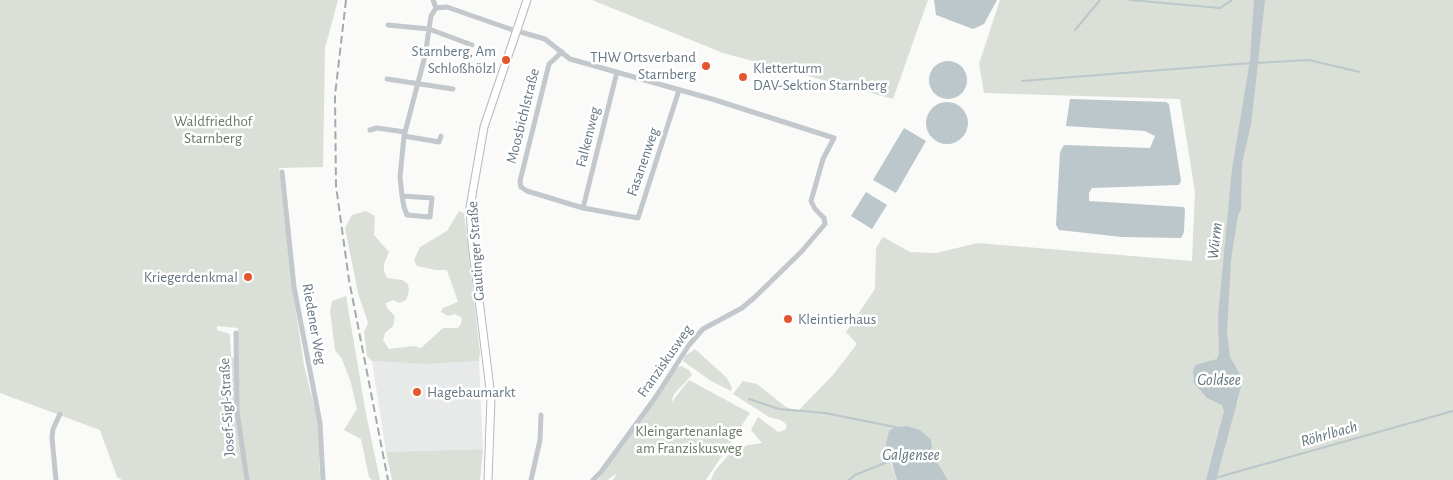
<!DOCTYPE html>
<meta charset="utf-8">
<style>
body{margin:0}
canvas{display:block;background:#fafaf8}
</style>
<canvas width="1453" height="480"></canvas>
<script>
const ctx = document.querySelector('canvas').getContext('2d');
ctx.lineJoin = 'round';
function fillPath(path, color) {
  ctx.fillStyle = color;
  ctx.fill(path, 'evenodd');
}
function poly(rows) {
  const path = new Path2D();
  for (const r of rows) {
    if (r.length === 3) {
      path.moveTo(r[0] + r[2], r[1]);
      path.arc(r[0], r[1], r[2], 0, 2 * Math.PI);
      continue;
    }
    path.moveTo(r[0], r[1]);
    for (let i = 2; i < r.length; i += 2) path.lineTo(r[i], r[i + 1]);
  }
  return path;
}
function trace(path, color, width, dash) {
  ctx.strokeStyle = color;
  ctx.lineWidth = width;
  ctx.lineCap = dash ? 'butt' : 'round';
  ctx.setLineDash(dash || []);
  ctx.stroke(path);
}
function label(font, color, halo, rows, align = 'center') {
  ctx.font = font + ' "Alegreya Sans",sans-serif';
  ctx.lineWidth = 5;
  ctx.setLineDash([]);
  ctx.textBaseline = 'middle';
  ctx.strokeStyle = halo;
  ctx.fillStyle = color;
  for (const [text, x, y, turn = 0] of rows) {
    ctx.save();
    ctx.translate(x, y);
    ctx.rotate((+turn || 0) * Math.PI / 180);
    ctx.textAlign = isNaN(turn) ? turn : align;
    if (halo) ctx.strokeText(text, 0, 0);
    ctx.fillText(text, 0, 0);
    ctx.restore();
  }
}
fillPath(poly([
 [372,361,425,364,479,361,483,449,386,452]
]), '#e8e9e9');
fillPath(poly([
 [0,0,338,0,325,48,323,167,279,168,292,286,304,365,318,422,320,480,122,480,117,477,100,430,0,393],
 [217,326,238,328,236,359,231,357,230,334,217,330],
 [592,0,928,0,893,99,723,53],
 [1000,0,1453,0,1453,480,948,480,934,457,931,440,890,461,897,480,711,480,714,472,731,452,748,445,762,443,751,430,758,417,778,432,785,430,787,425,781,420,769,417,733,394,743,381,757,384,786,407,798,411,833,375,857,344,846,332,875,289,876,248,883,237,910,252,936,253,978,243,1192,261,1195,192,1180,99,984,93,979,64],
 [1195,365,1242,384,1237,404],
 [366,211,375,216,374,235,389,252,384,264,384,271,387,278,402,280,408,284,409,291,406,300,400,303,393,300,386,303,387,308,395,316,393,326,385,333,383,340,389,349,414,346,421,348,443,328,458,328,461,324,462,318,455,314,448,316,441,312,443,308,458,302,447,270,436,270,417,266,414,260,420,247,447,231,459,211,464,213,480,353,479,361,425,364,372,361,367,356,364,332,368,323,358,293,345,228,352,215],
 [346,296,366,414,380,480,372,480,369,477,361,439,344,430,357,409,351,383,342,359,335,350,330,311,332,301],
 [695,349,727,378,732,388,731,391,711,381,683,361,685,356],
 [681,366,689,370,692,375,674,394,671,403,689,380,750,413,706,480,613,480,617,473,607,480,598,480,668,380,678,367],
 [483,449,480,480,392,480,386,452]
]), '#dadfd7');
fillPath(poly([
 [934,0,997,0,984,24,973,29,936,15],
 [1254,0,1265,0,1251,125,1242,163,1241,209,1238,215,1231,260,1227,332,1230,357,1241,376,1242,384,1216,480,1206,480,1224,411,1222,405,1207,398,1194,383,1193,372,1195,365,1217,359,1219,353,1218,317,1232,169,1250,60],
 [948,80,19],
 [1070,99,1166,102,1169,104,1181,181,1179,185,1092,188,1089,193,1089,201,1183,207,1185,209,1184,232,1181,238,1122,237,1059,230,1056,225,1060,152,1064,145,1150,148,1155,136,1145,131,1066,126],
 [947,123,21],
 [904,128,926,141,896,193,873,180],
 [866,192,887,205,872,229,851,216],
 [907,426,920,430,931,440,934,457,948,480,897,480,886,444,889,431,895,427]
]), '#bbc7cb');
trace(poly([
 [1130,0,1220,8,1232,0],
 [1075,30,1100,0],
 [1256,63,1309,60,1360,72],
 [1022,81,1251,63],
 [749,399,779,409,825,413,895,427],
 [1215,478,1453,411],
 [849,480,855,475,890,461]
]), '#bbc7cb', 2);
const secondary = poly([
 [488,480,491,397,472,243,470,207,484,127,527,0]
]);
trace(secondary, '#b3babf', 9);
trace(poly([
 [433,0,436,8],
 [388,25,429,29,472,45],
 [562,52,549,64,520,181,521,187,527,191,583,208,638,218,679,90],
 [387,79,453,89],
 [370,130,377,128,405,132],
 [404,136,439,142,441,136],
 [282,172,294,287,320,423,323,480],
 [402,196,432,198,430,217,407,215,404,207,402,196,400,177,404,136,425,56,431,16,436,8,447,7,510,29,545,39,570,59,712,99,834,138,823,159,811,201,815,209,824,218,825,224,802,251,755,297,742,308,703,329,689,345,655,398,601,472,593,480],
 [583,208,617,72],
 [236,333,237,411,247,480],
 [56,480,52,438,53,429,60,414],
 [531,480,540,440,541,415]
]), '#c3c8cc', 5);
trace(secondary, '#fff', 7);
trace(poly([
 [346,0,335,95,336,186,349,280,388,480]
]), '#a2aab0', 2, [8, 4]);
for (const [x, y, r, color] of [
 [506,60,5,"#e4572e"],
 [706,66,5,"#e4572e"],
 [743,77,5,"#e4572e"],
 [248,277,5,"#e4572e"],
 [788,319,5,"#e4572e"],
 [417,392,5,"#e4572e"]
]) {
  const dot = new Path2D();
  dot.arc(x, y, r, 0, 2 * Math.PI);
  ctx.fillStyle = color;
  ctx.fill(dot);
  trace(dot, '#fff', 2);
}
label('15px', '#657683', '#fff', [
 ["Starnberg, Am",496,51],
 ["Schloßhölzl",496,68],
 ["THW Ortsverband",696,57],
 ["Starnberg",696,74],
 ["Kletterturm",753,68,"left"],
 ["DAV-Sektion Starnberg",753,85,"left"],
 ["Kriegerdenkmal",238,277],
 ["Kleintierhaus",798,319,"left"],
 ["Hagebaumarkt",427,392,"left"]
], 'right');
label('15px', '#657683', '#fff', [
 ["Moosbichlstraße",523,116,-76],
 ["Falkenweg",588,137,-76],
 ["Fasanenweg",643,162,-71],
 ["Gautinger Straße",476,251,-94],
 ["Riedener Weg",314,324,80],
 ["Franziskusweg",665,361,-55],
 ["Josef-Sigl-Straße",227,407,-93]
]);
label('15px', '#687a64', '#fff', [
 ["Waldfriedhof",213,121],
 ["Starnberg",213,138],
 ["Kleingartenanlage",689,431],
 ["am Franziskusweg",689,448]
]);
label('italic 16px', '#60757c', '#fff', [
 ["Würm",1215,241,-83],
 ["Goldsee",1219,380],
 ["Röhrlbach",1329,434,-16],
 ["Galgensee",911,455]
]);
</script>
